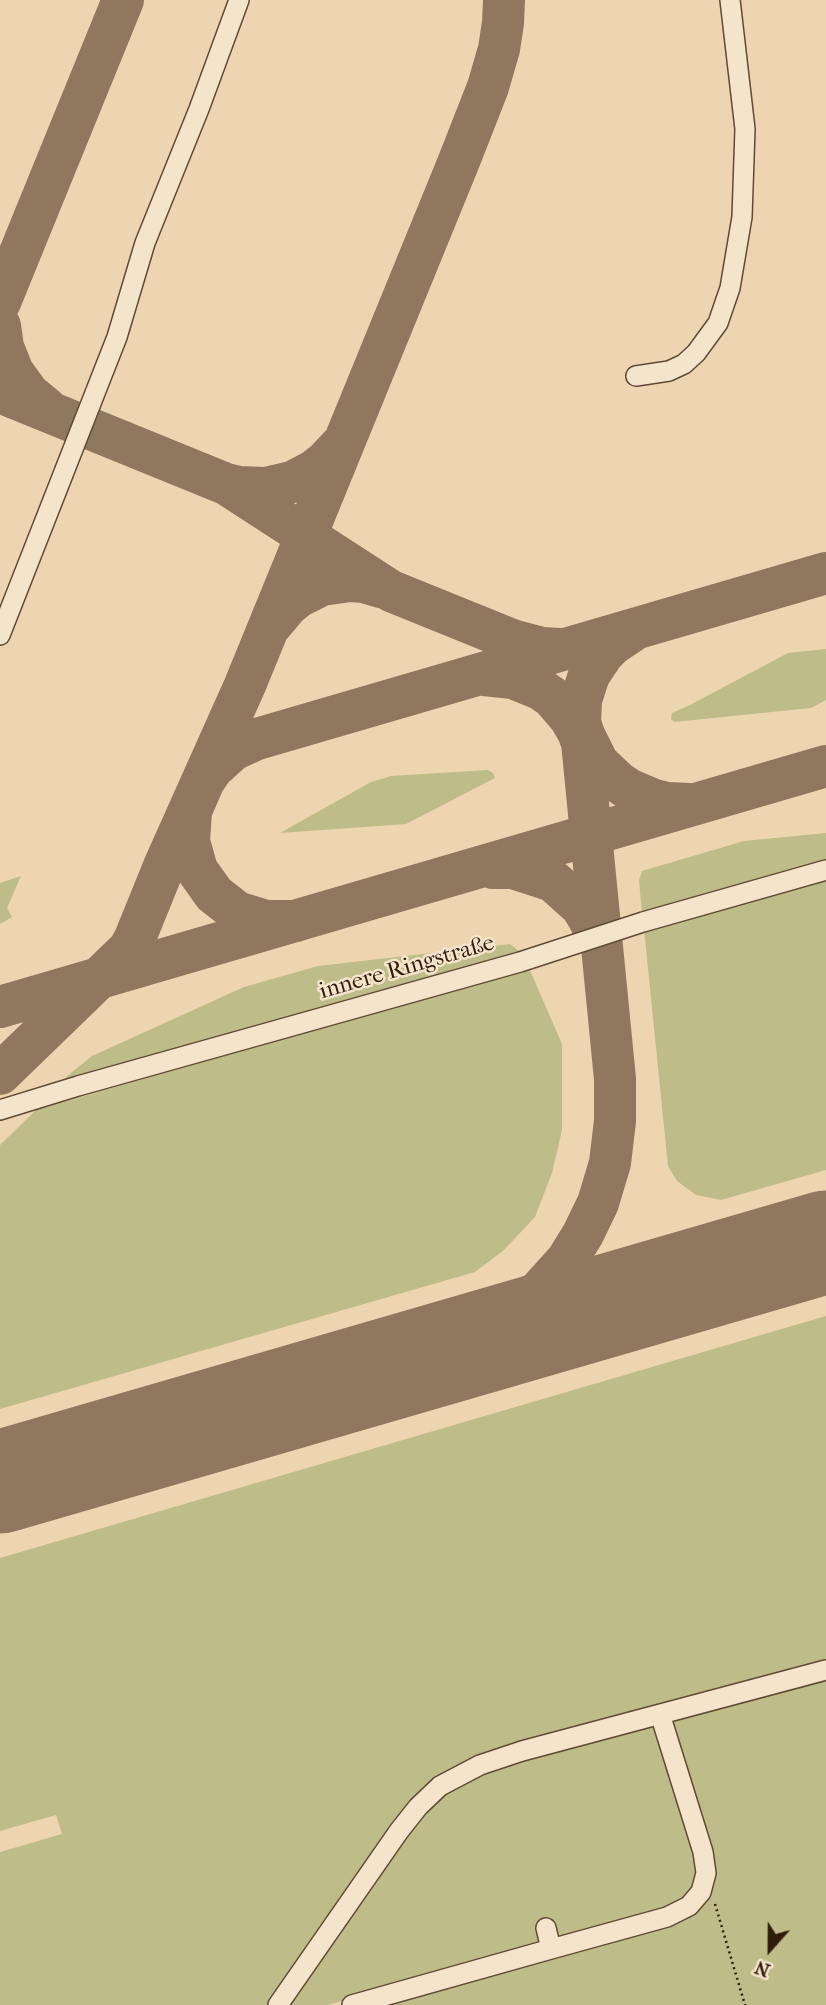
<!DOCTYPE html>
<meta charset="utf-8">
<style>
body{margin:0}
#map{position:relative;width:826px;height:2005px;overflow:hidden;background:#eed5b1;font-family:"IM FELL French Canon",serif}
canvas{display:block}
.north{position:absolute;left:735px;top:1914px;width:70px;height:70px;-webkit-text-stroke:5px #f4e4cc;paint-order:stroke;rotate:201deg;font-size:19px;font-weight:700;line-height:28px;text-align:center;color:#301c0c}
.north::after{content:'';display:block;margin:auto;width:24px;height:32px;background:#301c0c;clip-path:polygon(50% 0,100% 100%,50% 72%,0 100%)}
</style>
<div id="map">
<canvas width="826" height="2005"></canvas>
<div class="north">N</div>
</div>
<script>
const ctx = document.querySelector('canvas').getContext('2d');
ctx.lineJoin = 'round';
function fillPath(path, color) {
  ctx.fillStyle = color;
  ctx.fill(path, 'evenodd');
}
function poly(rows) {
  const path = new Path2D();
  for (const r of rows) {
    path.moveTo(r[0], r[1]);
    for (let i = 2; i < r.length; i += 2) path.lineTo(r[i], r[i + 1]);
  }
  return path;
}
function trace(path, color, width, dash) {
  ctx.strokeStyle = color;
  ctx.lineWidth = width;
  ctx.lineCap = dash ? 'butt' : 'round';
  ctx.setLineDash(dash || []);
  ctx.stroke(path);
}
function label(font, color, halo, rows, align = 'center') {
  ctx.font = font + ' "IM FELL French Canon",serif';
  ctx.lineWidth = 5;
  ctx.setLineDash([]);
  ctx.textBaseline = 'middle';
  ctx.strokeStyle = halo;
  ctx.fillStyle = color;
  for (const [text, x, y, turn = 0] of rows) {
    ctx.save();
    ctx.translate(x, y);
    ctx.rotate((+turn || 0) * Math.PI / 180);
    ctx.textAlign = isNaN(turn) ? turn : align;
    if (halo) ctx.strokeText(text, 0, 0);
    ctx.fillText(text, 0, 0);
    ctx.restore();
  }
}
fillPath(poly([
 [826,649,826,700,811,708,674,722,671,719,672,713,690,705,788,653],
 [488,770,493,773,495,778,406,824,280,833,371,782,391,776],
 [826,833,826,861,642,914,639,880,642,871,744,841],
 [21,876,7,908,12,917,0,924,0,883],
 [826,880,826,1170,721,1200,696,1195,677,1181,668,1166,644,929],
 [510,944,520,952,67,1081,66,1077,92,1056,244,987,318,966],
 [529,968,562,1044,562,1130,552,1173,535,1217,504,1250,475,1272,0,1409,0,1145,36,1110],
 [826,1316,826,1661,477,1756,439,1777,270,2005,0,2005,0,1852,62,1834,56,1815,0,1831,0,1558],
 [826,1678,826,2005,374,2005,542,1943,328,2005,287,2005,423,1812,448,1790,484,1771]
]), '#bebc88');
trace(poly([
 [0,302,123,0],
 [0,326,3,347,13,372,29,394,46,408],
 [0,392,226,484,391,591,512,640,542,648,560,649],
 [226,484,239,487,266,488,292,482,315,470,325,462,340,446],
 [272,624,288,605,298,597,322,585,350,581,364,582,381,587],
 [631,632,613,644,603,654,589,675,581,700,580,722,584,735,598,763,618,782,630,790,654,800,667,803,689,804],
 [484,675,513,678,540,689,552,697,570,718,578,732,583,746],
 [493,868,513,868,553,881,581,906,589,919,598,940],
 [296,921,266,921,237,912,214,894,197,870,189,841,191,811,204,781,212,769,233,750,257,739,826,573],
 [0,1007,826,766],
 [0,1074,129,949,135,938,165,864,245,685,459,161,488,87,499,49,503,23,504,0],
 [417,1360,448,1349,484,1332,504,1321,539,1291,567,1260,583,1234,598,1203,610,1163,615,1121,615,1079,580,722]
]), '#8f785e', 42);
trace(poly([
 [0,1482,826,1242]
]), '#8f785e', 103);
const minor = poly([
 [636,376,669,371,684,364,696,353,718,323,730,288,742,217,745,129,730,0],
 [0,635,117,337,145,243,199,109,239,0],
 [0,1110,78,1086,520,962,643,922,826,870],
 [551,1949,667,1917,689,1906,701,1892,706,1873,703,1852,660,1714],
 [278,2005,399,1831,418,1807,440,1786,480,1765,522,1751,826,1670],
 [352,2005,551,1949,546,1928]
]);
trace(minor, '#604a35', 22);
trace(poly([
 [715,1904,745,2005]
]), '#301c0c', 2.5, [2, 3.5]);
trace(minor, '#f4e4cc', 19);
label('23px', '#301c0c', '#f4e4cc', [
 ["innere Ringstraße",407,968,-16]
]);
</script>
